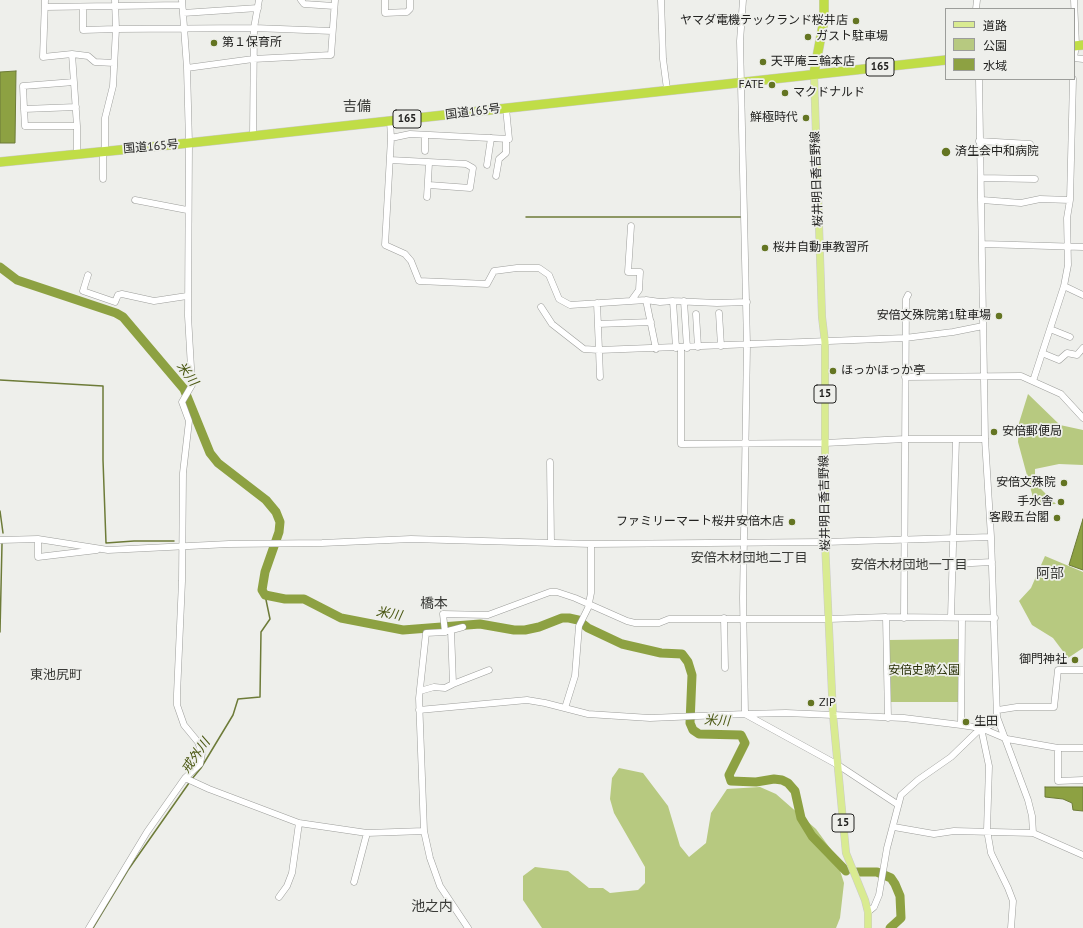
<!DOCTYPE html>
<meta charset="utf-8">
<style>
body{margin:0}
#map{position:relative;width:1083px;height:928px;overflow:hidden;background:#eeefeb;font-family:"PT Sans","Noto Sans JP",sans-serif}
canvas{display:block}
.legend{position:absolute;left:945px;top:8px;width:130px;height:72px;box-sizing:border-box;background:#eeefeb;border:1px solid #9c9d9a;margin:0;padding:5px 7px;list-style:none;font-size:12px;color:#222220}
.legend li{display:flex;align-items:center;gap:8px;height:20px}
.legend b{width:20px;border:1px solid #9c9d9a}
</style>
<div id="map">
<canvas width="1083" height="928"></canvas>
<ul class="legend">
<li><b style="height:5px;background:#d9eb91"></b>道路</li>
<li><b style="height:11px;background:#b7c980"></b>公園</li>
<li><b style="height:11px;background:#8da142"></b>水域</li>
</ul>
</div>
<script>
const ctx = document.querySelector('canvas').getContext('2d');
ctx.lineJoin = 'round';
function fillPath(path, color) {
  ctx.fillStyle = color;
  ctx.fill(path, 'evenodd');
}
function poly(rows) {
  const path = new Path2D();
  for (const r of rows) {
    path.moveTo(r[0], r[1]);
    for (let i = 2; i < r.length; i += 2) path.lineTo(r[i], r[i + 1]);
  }
  return path;
}
function trace(path, color, width, dash) {
  ctx.strokeStyle = color;
  ctx.lineWidth = width;
  ctx.lineCap = dash ? 'butt' : 'round';
  ctx.setLineDash(dash || []);
  ctx.stroke(path);
}
function label(font, color, halo, rows, align = 'center') {
  ctx.font = font + ' "PT Sans","Noto Sans JP",sans-serif';
  ctx.lineWidth = 3.5;
  ctx.setLineDash([]);
  ctx.textBaseline = 'middle';
  ctx.strokeStyle = halo;
  ctx.fillStyle = color;
  for (const [text, x, y, turn = 0] of rows) {
    ctx.save();
    ctx.translate(x, y);
    ctx.rotate((+turn || 0) * Math.PI / 180);
    ctx.textAlign = isNaN(turn) ? turn : align;
    if (halo) ctx.strokeText(text, 0, 0);
    ctx.fillText(text, 0, 0);
    ctx.restore();
  }
}
fillPath(poly([
 [1028,394,1060,425,1083,430,1083,465,1059,464,1035,469,1035,478,1040,488,1056,504,1035,505,1018,442,1019,423],
 [1045,556,1083,572,1083,648,1068,658,1053,638,1032,625,1019,601,1031,588],
 [961,639,960,702,889,702,888,640],
 [619,768,643,773,668,806,680,846,689,857,706,843,711,813,727,789,760,787,776,794,816,829,835,855,844,883,840,918,836,928,542,928,523,900,523,876,535,867,568,871,589,888,603,888,610,893,638,890,645,883,645,867,614,813,610,799,612,778]
]), '#b7c980');
const water = poly([
 [16,71,15,143,0,143,0,72,16,71],
 [1083,519,1083,570,1069,565,1083,519],
 [1045,787,1083,787,1083,811,1073,810,1072,803,1063,799,1045,797,1045,787]
]);
fillPath(water, '#8da142');
trace(water, '#6d7b38', 1);
trace(poly([
 [526,217,742,217],
 [0,380,103,386,103,460,106,543,134,541,174,541],
 [0,511,3,533],
 [0,632,2,544],
 [191,780,201,768,233,715,238,699,260,697,261,632,270,619,265,595],
 [93,928,128,870,189,783]
]), '#6d7b38', 1.5);
trace(poly([
 [0,267,17,280,116,313,123,317,184,389,210,453,218,463,266,500,276,512,280,522,279,532,265,572,262,590,265,595,285,599,304,599,341,618,403,630,480,624,514,630,525,630,539,627,562,618,569,618,578,620,588,628,622,644,661,653,682,654,688,662,692,675,690,723,693,730,699,734,741,735,745,743,729,775,731,781,756,782,774,779,782,780,788,783,795,791,801,818,812,836,846,871],
 [857,872,877,872,891,878,895,884,900,896,901,918,890,928]
]), '#8da142', 9);
const minor = poly([
 [45,0,43,57,72,54,88,56,95,62,114,63],
 [301,0,304,4,334,6],
 [385,0,385,13,407,12,410,9,410,0],
 [661,0,663,59,667,89],
 [743,0,740,41,747,345,743,598,745,714,786,713,904,718,961,725,981,728,1007,739,1058,748,1083,748],
 [1074,0,1076,45,1074,58],
 [45,7,182,5],
 [83,7,83,30,116,29,115,0],
 [976,9,977,0],
 [183,13,258,8],
 [72,54,77,126,77,154],
 [1074,58,1083,59],
 [187,68,253,59,331,55,335,0],
 [979,79,985,439,991,537,997,717,1028,800,1032,816,1033,833],
 [76,107,24,109,25,126,77,126],
 [24,109,23,86,74,82],
 [390,121,391,138,385,245,405,254,411,261,419,281,487,284,494,271,517,268,539,268,549,275,559,299,570,305,646,300,660,302,673,301,717,303,747,302],
 [425,135,425,151],
 [253,136,254,28,259,0],
 [391,138,410,134,509,139,506,108],
 [979,141,1030,144],
 [103,151,103,179],
 [105,151,105,118,113,86,116,29,254,28,332,31],
 [390,160,466,164,473,168,470,188,429,185],
 [487,165,491,138],
 [496,176,499,159,506,153,506,139],
 [981,178,1035,179],
 [427,197,429,163],
 [135,200,187,210],
 [982,200,1021,203,1040,199,1070,200],
 [983,244,1083,247],
 [88,275,83,291,115,302,118,295,122,294,154,301,187,296],
 [1064,286,1083,295],
 [646,300,656,349],
 [631,301,639,290,640,272,628,272,631,226],
 [673,301,676,348],
 [684,301,687,348],
 [597,303,599,350,905,338,953,332,983,326],
 [541,307,552,324,584,349,599,350,600,377],
 [719,313,721,346],
 [696,314,698,347],
 [598,324,651,322],
 [1050,329,1070,337],
 [681,348,681,444,825,443,905,439,985,439],
 [1042,353,1059,360,1067,353,1077,355,1083,348],
 [905,377,1021,376,1061,394,1083,418],
 [1033,381,1064,286,1068,265,1067,218,1070,200,1073,79],
 [550,462,551,543],
 [38,539,38,557,97,550],
 [0,540,38,539,108,550,229,544,322,543,411,539,591,544,825,542,991,537],
 [952,564,992,562],
 [886,617,888,718],
 [951,617,956,439],
 [724,618,725,668],
 [904,618,906,299,908,295],
 [451,630,453,684,489,670],
 [448,631,463,627],
 [420,691,434,687,445,688,453,684],
 [565,708,575,676,579,626,588,608,591,593,591,544],
 [419,710,527,700,545,703,588,714,650,718,745,714,838,765,897,804],
 [998,710,1017,707,1054,707,1058,670,1083,670],
 [961,725,962,618],
 [981,728,989,766,987,830,991,853,1008,888,1013,901,1011,928],
 [1058,748,1058,781,1083,780],
 [185,778,209,789,299,823,367,833,424,831],
 [894,827,934,834,954,831,1033,833,1083,855],
 [354,882,367,833],
 [279,897,287,886,292,873,299,823],
 [868,912,874,907,879,895,887,848,901,795,918,780,951,757,981,728,991,725,997,717],
 [89,928,147,832,185,778,200,764,202,753,198,742,184,725,177,705,177,694,182,581,183,473,189,421,182,402,192,385,188,316,189,143,187,68,182,0],
 [468,928,440,886,430,858,424,831,419,698,426,633,445,632,443,614,488,615,550,592,557,592,575,598,627,621,635,623,659,623,669,619,829,619,886,617,995,618]
]);
const major = poly([
 [814,73,822,317,825,342,825,542,833,715,846,853,865,900,868,912,868,928]
]);
const highway = poly([
 [1074,46,1083,45],
 [814,73,824,20,824,0],
 [0,162,189,143,946,60]
]);
trace(minor, '#9c9d9a', 7);
trace(major, '#cacac9', 8);
trace(highway, '#cacac9', 10);
trace(minor, '#fff', 6);
trace(major, '#d9eb91', 7);
trace(highway, '#c0dd47', 9);
for (const [x, y, r, color] of [
 [856,21,4,"#647522"],
 [808,37,4,"#647522"],
 [214,43,4,"#647522"],
 [763,62,4,"#647522"],
 [772,85,4,"#647522"],
 [785,93,4,"#647522"],
 [806,118,4,"#647522"],
 [946,152,5,"#647522"],
 [765,248,4,"#647522"],
 [999,316,4,"#647522"],
 [833,371,4,"#647522"],
 [994,432,4,"#647522"],
 [1064,483,4,"#647522"],
 [1061,502,4,"#647522"],
 [1057,518,4,"#647522"],
 [792,522,4,"#647522"],
 [1075,660,4,"#647522"],
 [811,703,4,"#647522"],
 [966,722,4,"#647522"]
]) {
  const dot = new Path2D();
  dot.arc(x, y, r, 0, 2 * Math.PI);
  ctx.fillStyle = color;
  ctx.fill(dot);
  trace(dot, '#eeefeb', 1.5);
}
for (const [x, y, w] of [
 [880,67,28],
 [407,119,28],
 [825,394,22],
 [843,823,22]
]) {
  const box = new Path2D();
  box.roundRect(x - w / 2, y - 9, w, 18, 3);
  ctx.fillStyle = '#eeefeb';
  ctx.fill(box);
  trace(box, '#222220', 1);
}
label('bold 11px', '#222220', null, [
 ["165",880,67],
 ["165",407,119],
 ["15",825,394],
 ["15",843,823]
]);
label('12px', '#222220', '#eeefeb', [
 ["ヤマダ電機テックランド桜井店",848,21,"right"],
 ["ガスト駐車場",816,37],
 ["第１保育所",222,43],
 ["天平庵三輪本店",771,62],
 ["FATE",764,85,"right"],
 ["マクドナルド",793,93],
 ["鮮極時代",798,118,"right"],
 ["済生会中和病院",955,152],
 ["桜井自動車教習所",773,248],
 ["安倍文殊院第1駐車場",991,316,"right"],
 ["ほっかほっか亭",841,371],
 ["安倍郵便局",1002,432],
 ["安倍文殊院",1056,483,"right"],
 ["手水舎",1053,502,"right"],
 ["客殿五台閣",1049,518,"right"],
 ["ファミリーマート桜井安倍木店",784,522,"right"],
 ["御門神社",1067,660,"right"],
 ["ZIP",819,703],
 ["生田",974,722]
], 'left');
label('12px', '#222220', '#eeefeb', [
 ["国道165号",473,112,-7],
 ["国道165号",151,147,-5],
 ["桜井明日香吉野線",817,179,-92],
 ["桜井明日香吉野線",825,503,-91]
]);
label('12px', '#293108', '#eeefeb', [
 ["安倍史跡公園",924,671]
]);
label('italic 13px', '#4a5712', '#eeefeb', [
 ["米川",187,374,54],
 ["米川",389,614,10],
 ["米川",717,721,3],
 ["戒外川",196,756,-55]
]);
label('13px', '#393a37', '#eeefeb', [
 ["安倍木材団地二丁目",749,558],
 ["安倍木材団地一丁目",909,565],
 ["東池尻町",56,675]
]);
label('14px', '#393a37', '#eeefeb', [
 ["吉備",357,107],
 ["阿部",1050,574],
 ["橋本",434,604],
 ["池之内",432,907]
]);
</script>
